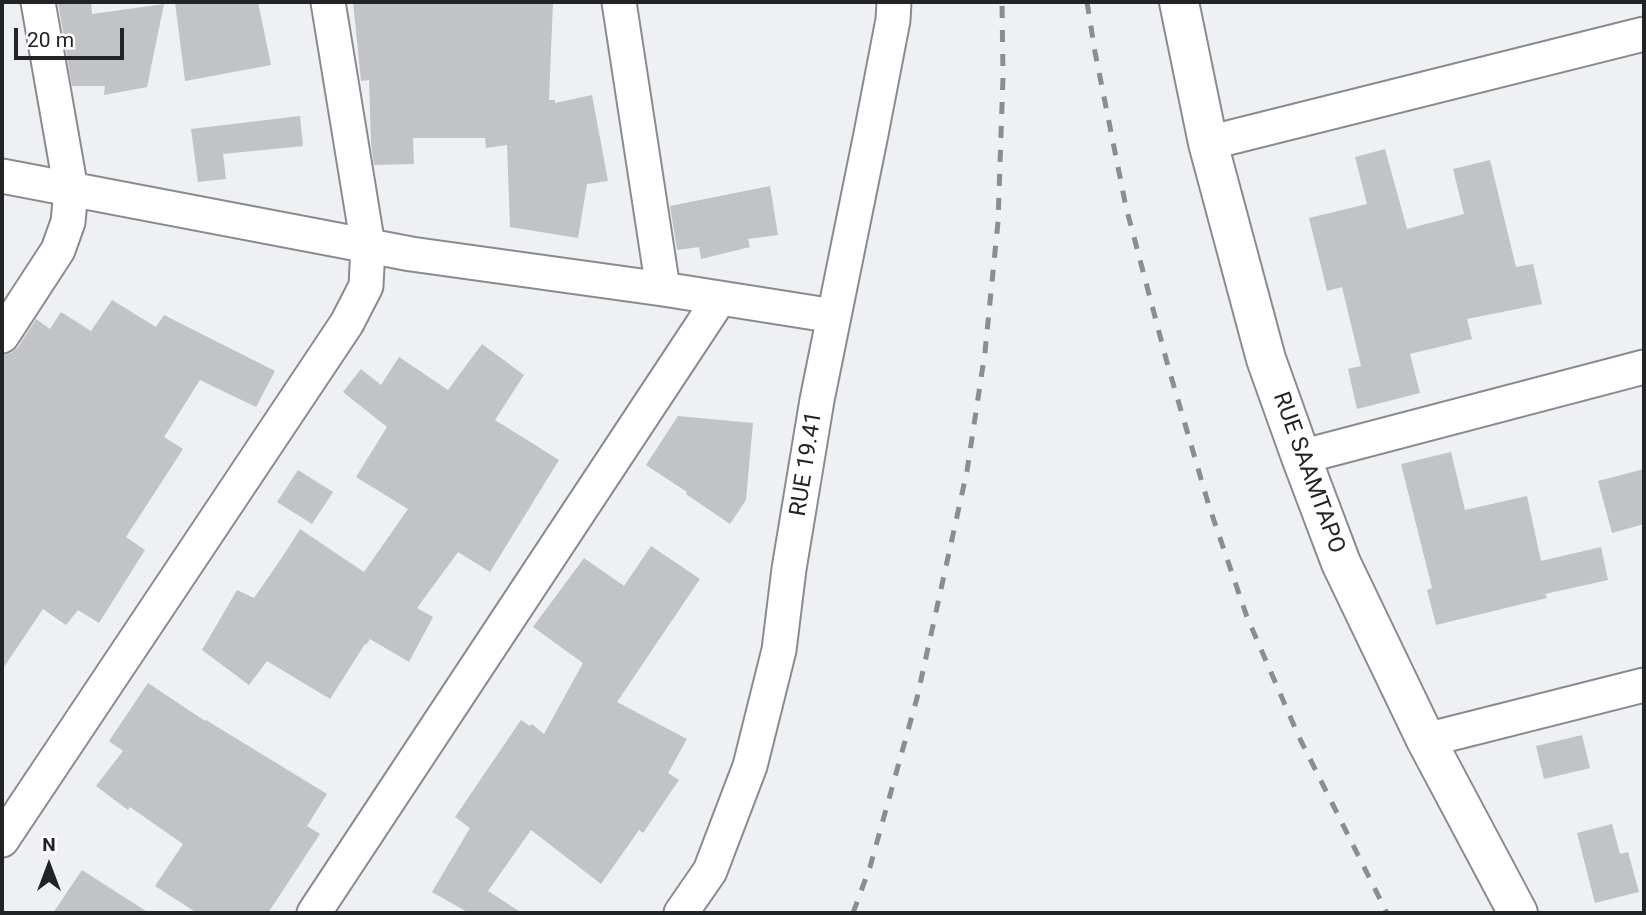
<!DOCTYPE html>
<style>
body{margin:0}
#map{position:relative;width:1646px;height:915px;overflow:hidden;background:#eef0f3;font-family:Roboto,sans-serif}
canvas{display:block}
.frame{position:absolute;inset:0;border:4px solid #222324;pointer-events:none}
.north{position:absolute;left:14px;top:831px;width:70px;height:70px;-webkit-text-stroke:5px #fff;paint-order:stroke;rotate:0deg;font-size:19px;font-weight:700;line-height:28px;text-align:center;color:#222324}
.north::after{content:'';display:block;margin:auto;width:24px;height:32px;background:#222324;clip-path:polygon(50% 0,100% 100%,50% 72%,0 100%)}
.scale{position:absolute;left:14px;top:28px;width:110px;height:32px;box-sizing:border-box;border:4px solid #222324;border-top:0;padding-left:9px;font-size:21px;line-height:24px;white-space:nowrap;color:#222324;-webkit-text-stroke:5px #fff;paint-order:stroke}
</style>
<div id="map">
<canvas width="1646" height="915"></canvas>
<div class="frame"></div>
<div class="north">N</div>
<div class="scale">20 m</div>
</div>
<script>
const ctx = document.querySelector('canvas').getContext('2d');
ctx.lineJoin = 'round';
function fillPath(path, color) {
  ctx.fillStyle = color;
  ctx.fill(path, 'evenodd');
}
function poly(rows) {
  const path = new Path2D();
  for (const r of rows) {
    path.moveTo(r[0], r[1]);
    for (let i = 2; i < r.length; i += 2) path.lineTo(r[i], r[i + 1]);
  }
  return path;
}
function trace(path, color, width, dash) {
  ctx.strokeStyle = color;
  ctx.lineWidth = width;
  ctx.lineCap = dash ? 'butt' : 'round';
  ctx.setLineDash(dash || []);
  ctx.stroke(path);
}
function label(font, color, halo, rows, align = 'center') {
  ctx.font = font + ' Roboto,sans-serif';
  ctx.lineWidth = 6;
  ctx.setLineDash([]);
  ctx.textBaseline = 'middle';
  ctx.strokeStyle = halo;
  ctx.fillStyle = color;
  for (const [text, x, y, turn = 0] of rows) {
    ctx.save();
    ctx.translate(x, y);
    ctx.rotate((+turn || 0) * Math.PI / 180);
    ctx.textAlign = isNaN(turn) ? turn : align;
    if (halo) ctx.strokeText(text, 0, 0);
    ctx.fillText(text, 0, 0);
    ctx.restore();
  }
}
fillPath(poly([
 [58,2,91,2,92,14,164,4,147,87,104,95,105,86,72,86],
 [175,2,258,2,271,65,185,81],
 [353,2,553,2,549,100,555,100,555,103,592,95,608,181,587,184,578,238,510,227,507,145,486,148,485,138,413,138,414,164,374,165,371,143,369,80,361,81],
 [300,116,303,146,223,154,226,179,198,182,191,129],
 [1385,149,1407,229,1464,214,1453,169,1490,160,1516,267,1533,264,1542,304,1467,319,1472,339,1410,354,1420,393,1357,409,1348,369,1361,366,1342,287,1327,291,1309,218,1367,204,1355,157],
 [770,186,778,235,748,239,750,247,701,259,699,247,677,250,670,206],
 [112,300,156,327,164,315,275,371,256,407,200,380,164,437,183,449,126,537,145,550,99,623,78,610,66,625,43,609,2,670,2,355,11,353,18,347,36,319,50,329,61,312,91,331],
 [482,344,524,375,495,420,559,460,490,572,458,552,417,608,433,617,409,662,370,639,366,645,365,644,330,699,267,661,249,685,202,650,237,590,254,598,285,553,300,529,364,572,408,509,356,477,387,427,343,392,361,369,381,385,399,357,448,390],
 [678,416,753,423,746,500,730,524,686,494,687,492,646,465],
 [1451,452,1465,510,1527,496,1541,561,1601,547,1608,580,1545,594,1547,598,1436,625,1427,590,1432,588,1401,464],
 [1644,469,1644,524,1612,533,1598,481],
 [298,470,333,492,312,524,277,502],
 [651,546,700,579,617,702,687,739,668,773,679,780,643,833,639,830,601,884,531,830,488,891,522,913,469,913,432,892,470,828,455,817,521,720,530,726,532,724,544,734,583,663,533,627,584,558,624,586],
 [148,683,205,721,206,720,327,794,307,826,320,834,268,913,197,913,155,886,183,844,130,807,128,810,96,786,123,751,109,741],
 [1582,735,1590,768,1544,779,1536,746],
 [1612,824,1620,854,1628,852,1639,892,1595,903,1577,833],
 [82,870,149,913,53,913]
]), '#c1c3c6');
const street = poly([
 [619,2,663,289],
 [1208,143,1644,34],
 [2,176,411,254,663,289,834,316],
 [2,336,58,250,68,222,71,190,38,2],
 [1301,457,1644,367],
 [1426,740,1644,685],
 [2,840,347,323,366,286,368,246,328,2],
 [314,913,720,298],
 [681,913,710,871,750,766,779,650,789,569,817,400,871,134,893,20,894,2]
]);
const secondary = poly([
 [1179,2,1208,143,1266,359,1301,457,1341,563,1426,740,1518,913]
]);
trace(street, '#898b8e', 37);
trace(secondary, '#898b8e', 42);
trace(street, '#fff', 33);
trace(secondary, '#fff', 38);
trace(poly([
 [1087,2,1095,52,1126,207,1168,366,1209,506,1247,617,1299,737,1387,913],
 [853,913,870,867,917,698,967,471,985,352,998,222,1003,77,1002,2]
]), '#8c8d8f', 5, [12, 12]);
label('23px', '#222324', '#fff', [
 ["RUE 19.41",807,464,-81],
 ["RUE SAAMTAPO",1308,473,70]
]);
</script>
